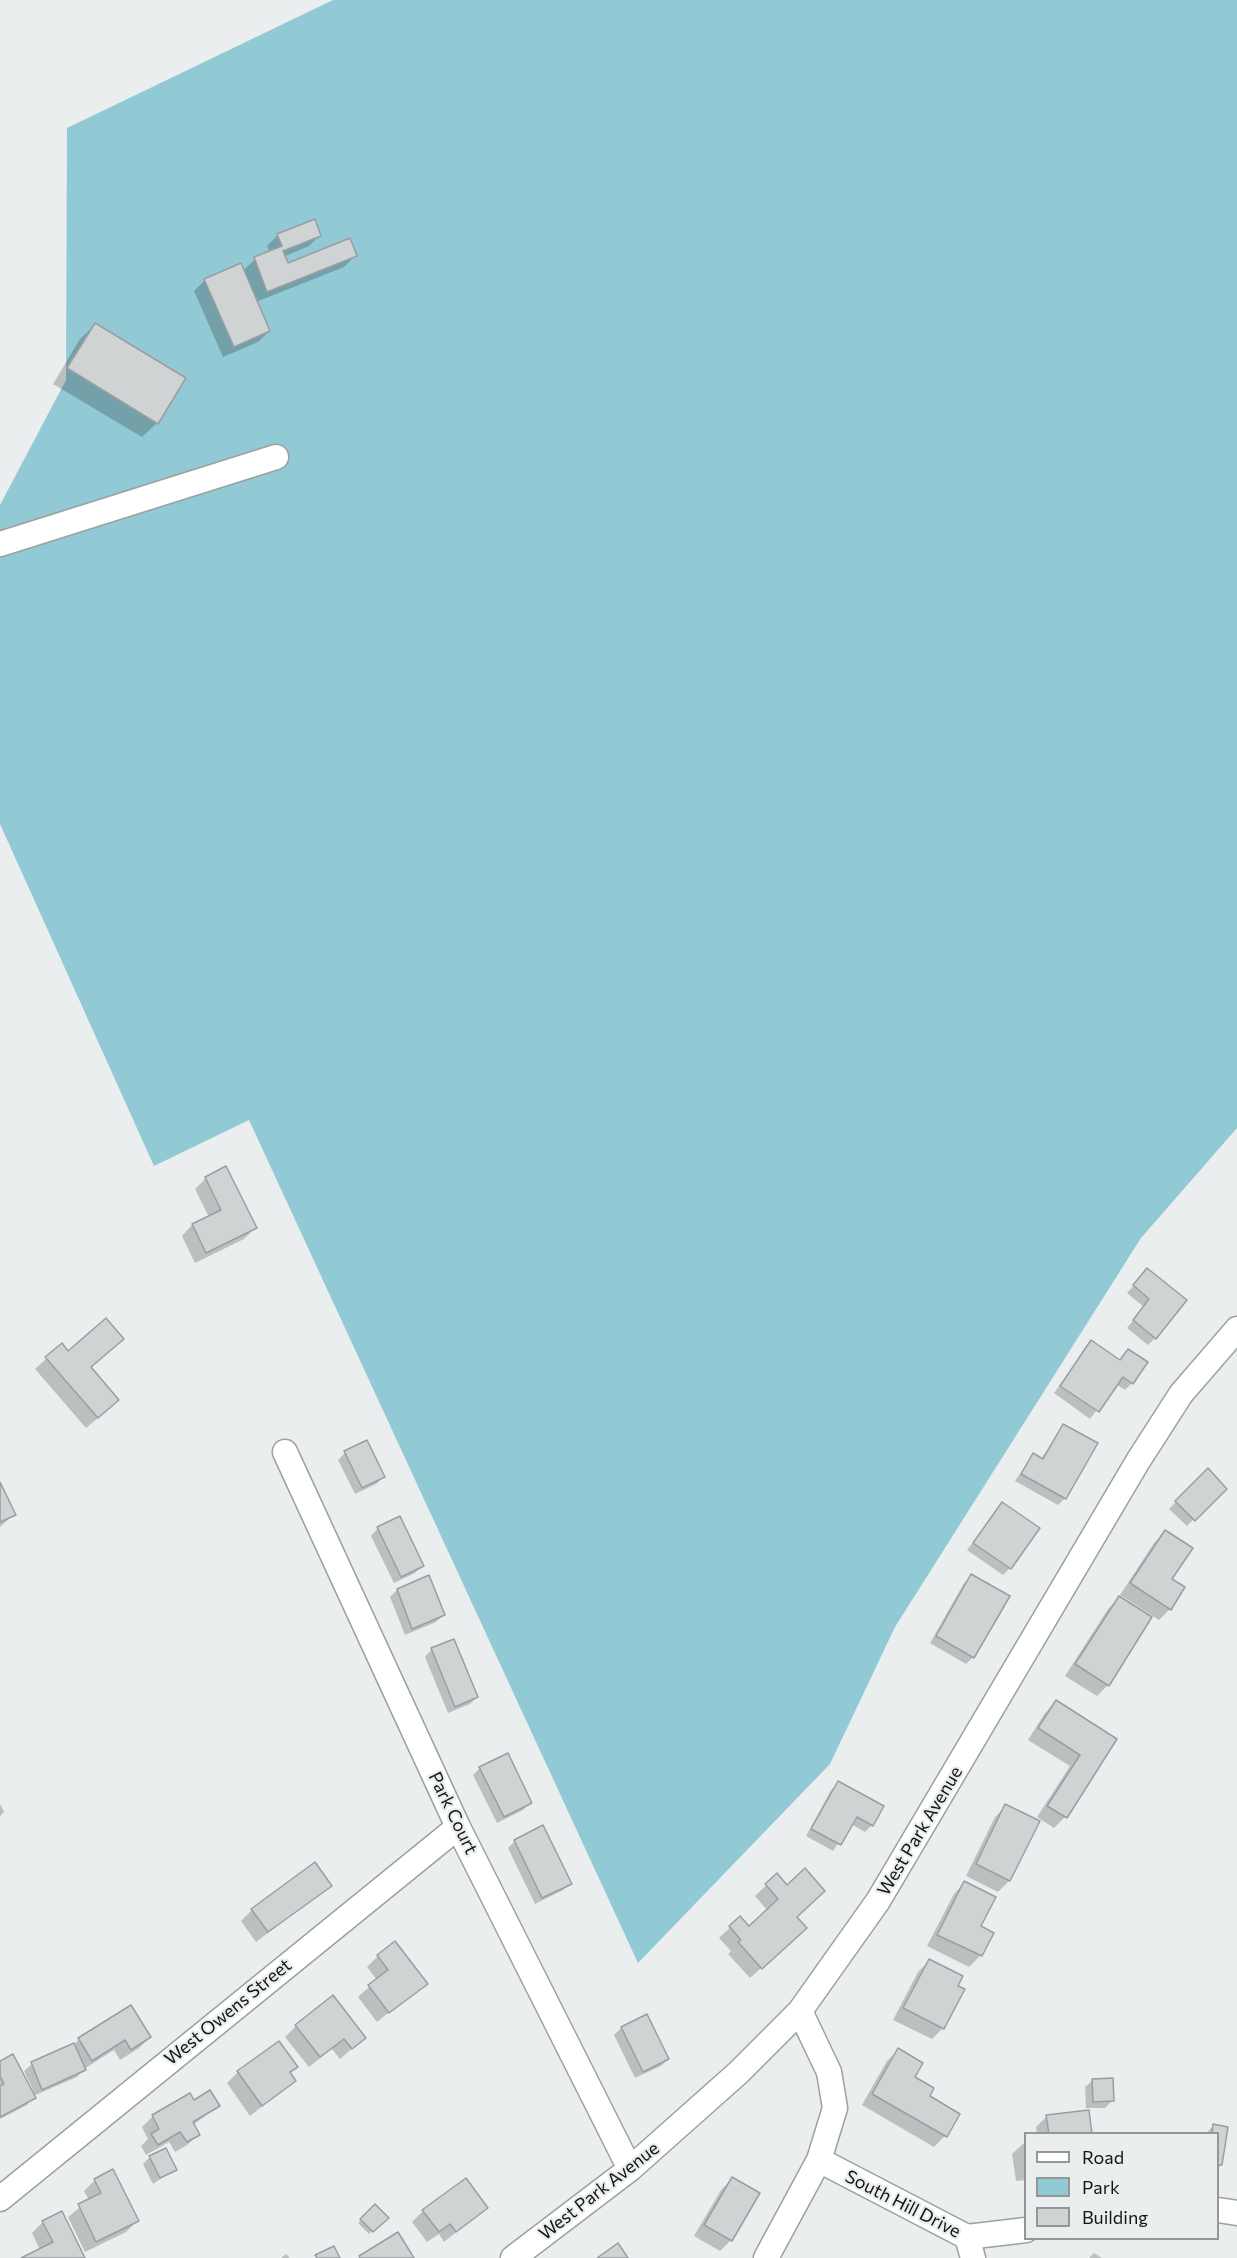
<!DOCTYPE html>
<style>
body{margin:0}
#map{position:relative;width:1237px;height:2258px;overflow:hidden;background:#ebeeef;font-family:Commissioner,sans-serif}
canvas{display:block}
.legend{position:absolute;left:1024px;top:2132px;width:195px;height:108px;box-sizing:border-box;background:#ebeeef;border:2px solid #959797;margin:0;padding:8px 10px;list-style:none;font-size:18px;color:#131414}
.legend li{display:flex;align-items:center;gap:12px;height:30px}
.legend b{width:30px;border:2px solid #959797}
</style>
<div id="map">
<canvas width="1237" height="2258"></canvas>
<ul class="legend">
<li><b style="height:8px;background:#fff"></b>Road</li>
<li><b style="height:16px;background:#91c9d5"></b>Park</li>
<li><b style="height:16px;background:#cfd3d4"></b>Building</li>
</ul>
</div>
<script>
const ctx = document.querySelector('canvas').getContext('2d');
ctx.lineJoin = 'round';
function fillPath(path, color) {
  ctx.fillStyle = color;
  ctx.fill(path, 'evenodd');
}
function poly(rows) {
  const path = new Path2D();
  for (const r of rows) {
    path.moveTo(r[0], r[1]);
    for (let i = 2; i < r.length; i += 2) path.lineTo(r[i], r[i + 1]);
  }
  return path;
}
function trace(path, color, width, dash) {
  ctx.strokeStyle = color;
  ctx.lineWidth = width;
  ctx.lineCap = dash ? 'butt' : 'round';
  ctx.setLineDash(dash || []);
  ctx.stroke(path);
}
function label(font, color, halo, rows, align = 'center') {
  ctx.font = font + ' Commissioner,sans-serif';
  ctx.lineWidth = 4.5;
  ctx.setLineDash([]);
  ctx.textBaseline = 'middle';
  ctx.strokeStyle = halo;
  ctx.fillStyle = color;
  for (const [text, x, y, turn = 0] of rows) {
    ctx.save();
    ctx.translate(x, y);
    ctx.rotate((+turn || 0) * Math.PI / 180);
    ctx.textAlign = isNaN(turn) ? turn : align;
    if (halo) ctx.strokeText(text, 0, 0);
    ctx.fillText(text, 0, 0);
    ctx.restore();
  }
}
fillPath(poly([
 [333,0,1237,0,1237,1128,1141,1238,895,1627,830,1764,638,1963,249,1120,154,1166,0,824,0,505,66,380,67,128]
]), '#91c9d5');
fillPath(poly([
 [278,235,320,235,309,246,283,257,287,265,355,256,344,267,256,302,269,331,258,342,223,357,194,291,205,280,243,271,255,259,270,253,267,246],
 [95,325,157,423,142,437,53,384,80,339],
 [206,1178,255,1228,244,1239,195,1263,182,1236,192,1225,209,1217,195,1189],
 [1147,1270,1155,1338,1148,1345,1127,1328,1144,1307,1127,1293],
 [1092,1342,1119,1360,1128,1350,1132,1383,1125,1390,1116,1384,1090,1419,1054,1393],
 [61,1345,68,1353,111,1350,90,1368,106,1411,86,1428,35,1369],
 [1063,1425,1065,1498,1058,1505,1015,1481,1033,1455,1041,1459],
 [367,1442,384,1477,376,1484,355,1494,338,1460,345,1453],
 [1208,1470,1225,1488,1187,1526,1169,1509],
 [0,1485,14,1514,0,1527],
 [1002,1504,1010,1568,1003,1575,967,1550],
 [378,1528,422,1566,415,1573,394,1583,371,1536],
 [1165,1532,1170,1579,1170,1609,1159,1620,1120,1595,1154,1543],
 [972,1576,973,1657,966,1664,930,1643,964,1583],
 [397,1590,443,1615,436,1622,405,1635,390,1597],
 [1119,1598,1108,1685,1097,1696,1065,1676,1108,1609],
 [432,1649,477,1697,470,1704,448,1713,425,1657],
 [1056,1702,1115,1740,1065,1817,1054,1828,1037,1817,1070,1766,1028,1740,1045,1713],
 [480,1768,530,1803,523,1810,497,1823,473,1775],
 [838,1783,872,1825,865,1832,851,1824,833,1851,806,1836,831,1790],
 [0,1804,4,1812,0,1816],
 [1006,1806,1038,1822,1009,1881,998,1892,966,1876,995,1817],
 [515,1841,570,1883,563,1890,535,1904,508,1848],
 [777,1875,787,1887,795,1917,794,1939,750,1978,728,1954,731,1951,719,1938,740,1918,749,1928,768,1911,755,1896],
 [964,1883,979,1927,992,1933,980,1956,969,1967,927,1946,954,1894],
 [330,1886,256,1942,241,1921,252,1910],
 [378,1956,426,1983,377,2022,358,1997,377,1980,367,1967],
 [929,1961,956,1986,943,2028,932,2039,893,2020,918,1972],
 [647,2016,668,2059,661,2066,635,2078,614,2035,621,2028],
 [296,2026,364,2038,340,2059,332,2049,309,2067,285,2037],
 [150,2037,139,2048,120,2060,114,2050,84,2069,77,2077,33,2096,27,2105,0,2119,0,2063,31,2093,34,2092,24,2071,32,2064,73,2046,79,2039],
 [898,2050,913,2078,928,2097,945,2136,934,2147,862,2105,887,2061],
 [296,2067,289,2073,294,2081,250,2116,227,2083,238,2072],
 [1093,2080,1113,2100,1105,2108,1086,2108,1085,2087],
 [189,2095,193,2102,218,2106,193,2125,198,2135,187,2145,175,2152,169,2142,146,2155,141,2146,148,2139,142,2127,153,2116],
 [1047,2116,1090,2134,1037,2134,1036,2127],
 [1213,2126,1226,2128,1221,2165,1218,2168,1218,2134,1206,2134],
 [1024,2143,1026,2180,1016,2181,1012,2154],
 [150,2157,175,2169,153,2184,143,2164],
 [732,2179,731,2240,720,2251,694,2236,721,2190],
 [95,2180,137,2221,126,2232,85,2252,68,2217,89,2200,84,2191],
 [375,2206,386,2218,369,2234,358,2223],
 [486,2208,444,2242,439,2234,427,2242,412,2222,423,2211],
 [43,2222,82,2258,24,2258,40,2250,32,2233],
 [1094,2253,1102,2258,1089,2258],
 [286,2254,290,2258,281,2258]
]), '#0003');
const building = poly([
 [315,219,321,236,283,251,288,263,350,238,357,256,267,292,254,257,282,246,277,234,315,219],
 [241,263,270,331,234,347,204,279,241,263],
 [95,323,186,378,158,424,67,368,95,323],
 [226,1166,257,1228,206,1253,192,1224,221,1210,205,1177,226,1166],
 [1147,1268,1187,1300,1156,1339,1133,1320,1149,1299,1133,1285,1147,1268],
 [106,1318,124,1339,91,1367,119,1400,98,1418,45,1357,62,1343,68,1351,106,1318],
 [1091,1340,1120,1360,1128,1349,1148,1362,1133,1384,1123,1377,1099,1412,1060,1386,1091,1340],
 [1063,1424,1098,1443,1066,1499,1021,1474,1033,1453,1043,1459,1063,1424],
 [367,1440,385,1477,362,1488,344,1451,367,1440],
 [1208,1468,1227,1489,1195,1521,1175,1501,1208,1468],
 [0,1482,16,1515,0,1522,0,1482],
 [1002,1502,1040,1528,1011,1569,973,1543,1002,1502],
 [400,1516,424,1566,401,1577,377,1527,400,1516],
 [1165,1530,1193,1548,1172,1579,1185,1587,1171,1610,1130,1583,1165,1530],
 [971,1574,1010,1596,974,1658,936,1636,971,1574],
 [429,1575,445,1615,412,1629,397,1589,429,1575],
 [1119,1596,1152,1617,1109,1686,1075,1664,1119,1596],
 [454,1639,478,1697,455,1707,431,1648,454,1639],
 [1056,1700,1117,1739,1067,1818,1047,1806,1080,1755,1038,1728,1056,1700],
 [508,1753,532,1803,504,1817,479,1767,508,1753],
 [838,1781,884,1806,873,1826,857,1817,841,1845,811,1829,838,1781],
 [1005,1804,1040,1821,1010,1881,976,1864,1005,1804],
 [543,1825,572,1884,542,1898,514,1840,543,1825],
 [315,1862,332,1886,268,1932,251,1909,315,1862],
 [805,1868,825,1891,797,1917,807,1928,762,1969,738,1942,741,1940,729,1926,740,1916,749,1926,778,1899,765,1884,777,1873,787,1885,805,1868],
 [964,1881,996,1897,981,1926,994,1933,982,1956,937,1935,964,1881],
 [395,1941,428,1984,389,2013,368,1985,388,1970,377,1955,395,1941],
 [929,1959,963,1976,958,1986,965,1989,944,2029,903,2008,929,1959],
 [333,1995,366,2038,352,2049,344,2039,320,2057,295,2025,333,1995],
 [131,2005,151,2037,131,2050,125,2040,92,2061,78,2038,131,2005],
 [647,2014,669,2059,643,2072,621,2027,647,2014],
 [279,2041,298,2067,290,2072,296,2081,262,2106,237,2071,279,2041],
 [74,2043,86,2070,42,2090,31,2062,74,2043],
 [898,2048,923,2063,915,2077,934,2088,930,2096,960,2114,947,2137,872,2094,898,2048],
 [13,2054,36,2098,0,2117,0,2086,4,2084,0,2076,0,2061,13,2054],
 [1113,2078,1114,2101,1093,2102,1092,2079,1113,2078],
 [210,2090,220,2106,193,2122,200,2135,187,2142,180,2132,158,2145,151,2134,159,2129,152,2115,190,2093,194,2100,210,2090],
 [1089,2110,1092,2134,1049,2134,1046,2115,1089,2110],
 [1213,2124,1228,2127,1222,2165,1218,2165,1218,2134,1212,2134,1213,2124],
 [166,2148,177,2170,160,2178,149,2156,166,2148],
 [113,2169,139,2221,96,2242,78,2204,101,2193,94,2179,113,2169],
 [732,2177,760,2193,732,2241,704,2225,732,2177],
 [466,2178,488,2208,456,2232,450,2224,439,2232,422,2210,466,2178],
 [375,2204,389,2218,373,2232,360,2219,375,2204],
 [62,2211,85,2258,21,2258,53,2242,42,2221,62,2211],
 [398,2232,414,2258,360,2258,359,2256,398,2232],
 [618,2243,628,2258,597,2258,618,2243],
 [334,2246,340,2258,317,2258,315,2255,334,2246]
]);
fillPath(building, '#cfd3d4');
trace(building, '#9b9ea0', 1.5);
const minor = poly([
 [0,544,276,457],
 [285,1452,458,1827,630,2169],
 [819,2160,967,2237,1026,2230],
 [0,2199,458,1827],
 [1218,2210,1237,2213],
 [967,2237,973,2258],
 [513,2258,630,2169,738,2073,800,2011,878,1901,1138,1461,1181,1394,1237,1329],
 [766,2258,819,2160,835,2108,829,2072,800,2011]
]);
trace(minor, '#9ca0a1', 27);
trace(minor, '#fff', 24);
label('18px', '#131414', '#ebeeef', [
 ["Park Court",453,1813,64],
 ["West Park Avenue",920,1831,-59],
 ["West Owens Street",228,2012,-39],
 ["West Park Avenue",599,2191,-38],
 ["South Hill Drive",903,2204,27]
]);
</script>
